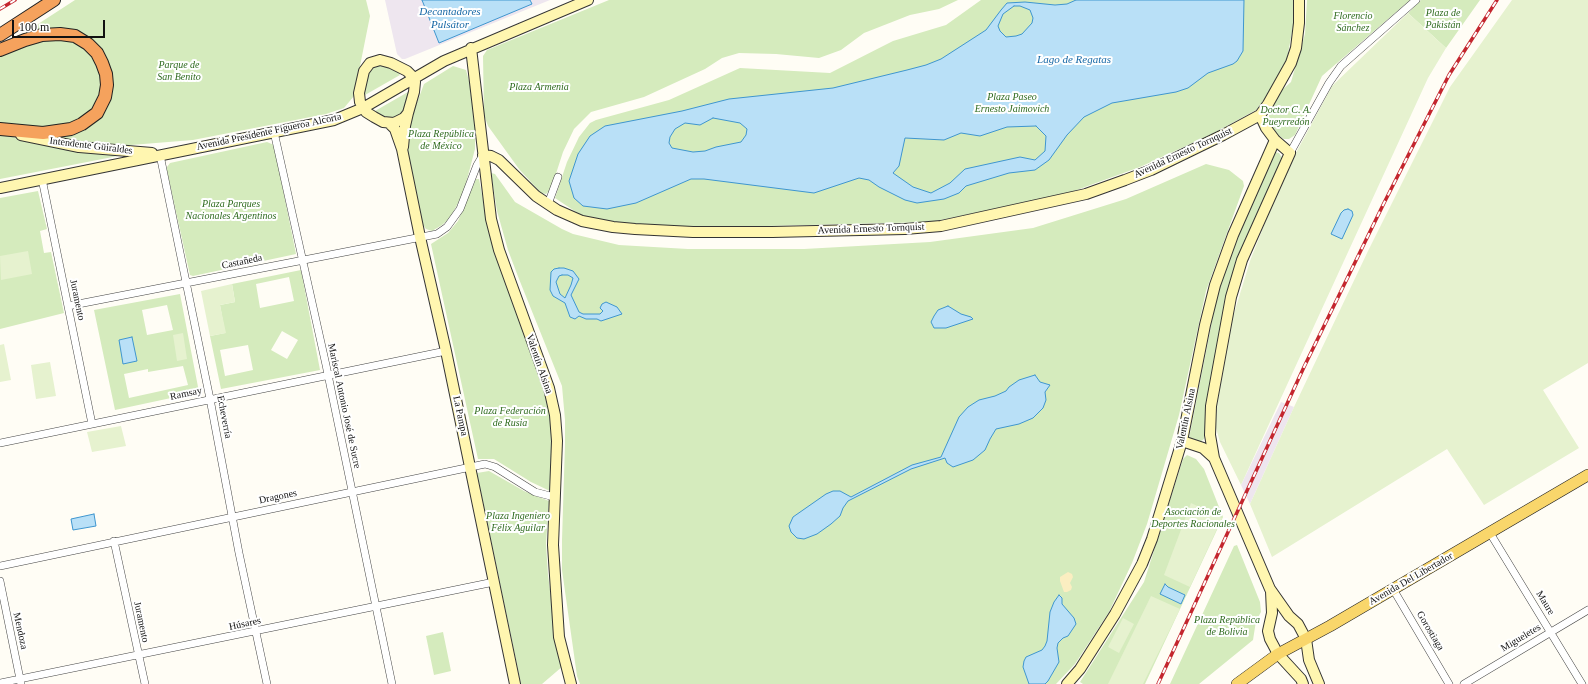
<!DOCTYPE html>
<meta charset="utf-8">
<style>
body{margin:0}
#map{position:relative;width:1588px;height:684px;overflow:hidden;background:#fffdf5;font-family:Georgia,serif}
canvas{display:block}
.scale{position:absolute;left:12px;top:20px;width:93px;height:18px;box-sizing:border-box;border:2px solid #111;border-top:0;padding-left:5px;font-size:12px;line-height:14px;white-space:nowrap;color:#111;-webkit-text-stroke:3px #fff;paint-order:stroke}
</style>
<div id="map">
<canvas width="1588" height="684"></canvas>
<div class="scale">100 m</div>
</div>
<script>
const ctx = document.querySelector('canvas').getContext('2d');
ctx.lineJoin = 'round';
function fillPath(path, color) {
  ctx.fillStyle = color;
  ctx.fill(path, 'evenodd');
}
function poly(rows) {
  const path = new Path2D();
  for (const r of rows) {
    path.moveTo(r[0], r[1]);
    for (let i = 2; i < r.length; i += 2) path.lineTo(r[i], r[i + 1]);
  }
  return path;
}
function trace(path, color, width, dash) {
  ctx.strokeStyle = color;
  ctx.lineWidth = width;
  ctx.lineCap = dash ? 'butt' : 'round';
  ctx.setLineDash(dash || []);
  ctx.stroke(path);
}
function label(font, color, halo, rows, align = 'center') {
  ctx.font = font + ' Georgia,serif';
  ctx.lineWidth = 4;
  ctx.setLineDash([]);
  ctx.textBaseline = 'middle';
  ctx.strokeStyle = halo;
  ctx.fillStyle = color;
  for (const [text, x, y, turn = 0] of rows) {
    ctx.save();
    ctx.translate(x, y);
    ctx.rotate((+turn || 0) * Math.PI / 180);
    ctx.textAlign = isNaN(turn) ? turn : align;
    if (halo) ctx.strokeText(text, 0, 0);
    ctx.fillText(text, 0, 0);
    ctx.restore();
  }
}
fillPath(poly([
 [385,0,550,0,405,59,402,59,397,54],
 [1281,402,1294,407,1250,504,1241,485]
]), '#eee6ef');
fillPath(poly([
 [75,0,366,0,370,16,354,96,344,108,326,114,193,140,131,145,112,145,44,136,66,133,109,95,86,39,15,39],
 [609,0,958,0,939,9,910,15,864,33,841,50,819,58,776,54,739,53,722,58,705,69,644,97,591,112,574,129,563,152,551,189,546,194,541,193,519,169,488,126,484,115,483,56,487,50],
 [981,0,1293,0,1294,21,1287,59,1271,91,1256,110,1212,134,1140,167,1063,195,931,222,767,226,640,226,611,223,582,216,555,198,567,162,579,137,590,123,596,120,669,100,740,68,830,73,893,41,946,25],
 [1307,0,1410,0,1322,76,1295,135,1289,139,1284,139,1275,133,1269,124,1269,113,1282,90,1291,82,1305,34],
 [1421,0,1480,0,1446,48,1408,13],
 [69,38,94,55,103,78,100,100,86,117,58,128,20,127,0,123,0,54,28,42],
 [376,65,387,67,398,72,400,75,365,95,365,83,370,69],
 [453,66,466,70,469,81,475,125,475,149,464,191,456,207,450,218,442,225,432,231,426,229,423,225,405,147,406,132,424,84],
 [408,92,409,100,406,109,401,115,394,118,386,117,378,115,375,111],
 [0,134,52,146,128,154,0,179],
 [267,142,274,145,296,254,193,276,190,275,167,171,167,167,170,163],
 [1274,152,1279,153,1283,159,1242,253,1207,406,1204,439,1200,442,1195,442,1189,438,1218,291,1228,257],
 [1206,164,1229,170,1243,181,1244,186,1206,291,1179,415,1147,524,1132,563,1109,612,1075,664,1056,684,580,684,577,676,562,570,562,540,565,444,565,420,562,386,519,279,508,250,497,211,491,173,495,174,515,202,562,229,573,234,619,245,688,249,804,249,930,242,1033,228,1126,199],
 [476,179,479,179,488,226,545,391,551,414,552,464,550,491,531,482,494,459,478,459,431,244,448,233,458,221],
 [38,191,47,229,40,231,44,253,51,252,64,313,0,329,0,198],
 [301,270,320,370,221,389,210,336,225,333,220,305,235,302,232,284],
 [289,277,294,301,260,308,256,284],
 [282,331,298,340,287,359,271,350],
 [248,345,253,370,225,376,220,350],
 [180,294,199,392,115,410,94,310],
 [167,305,173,330,147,335,142,310],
 [183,366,188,385,129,398,124,374,148,369,148,372],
 [1187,455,1196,459,1204,469,1223,517,1145,684,1083,684,1080,682,1144,582,1183,459],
 [489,471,524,491,549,501,546,544,548,575,556,634,563,666,542,684,521,684,477,473],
 [1237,545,1260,602,1261,612,1256,621,1253,640,1199,684,1170,684,1234,546],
 [443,632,451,671,434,675,426,636]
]), '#d5ebbd');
fillPath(poly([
 [1068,572,1072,574,1073,577,1070,583,1072,587,1071,590,1067,592,1064,592,1060,581,1060,577]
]), '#fbeec1');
fillPath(poly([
 [1512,0,1588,0,1588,363,1543,390,1579,448,1484,505,1447,449,1272,557,1250,504,1294,407,1368,251,1450,87],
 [1408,13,1446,48,1428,78,1241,485,1220,442,1216,428,1216,410,1232,320,1250,261,1283,177,1332,86],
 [28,251,32,274,1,280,0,256],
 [232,284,235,302,220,305,226,333,210,336,201,291],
 [183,333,187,359,177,361,173,335],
 [4,344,11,380,0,382,0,345],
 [50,362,56,396,36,399,31,365],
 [121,426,126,446,92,452,87,432],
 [1191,503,1222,518,1190,587,1164,575],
 [1151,596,1180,609,1143,684,1108,684],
 [1123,618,1134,624,1119,653,1108,647]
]), '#e6f2cf');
const water = poly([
 [422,0,530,0,532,4,439,43,422,0],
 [1076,0,1244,0,1243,51,1237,61,1233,64,1208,73,1188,88,1176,92,1112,103,1084,117,1067,135,1049,160,1035,170,1009,173,966,186,959,193,944,199,917,203,905,200,879,187,869,180,859,178,814,193,704,179,691,179,636,203,607,209,583,206,574,198,569,181,578,154,590,136,605,126,682,111,729,99,833,88,907,70,926,65,941,59,986,30,1001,10,1007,3,1025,2,1055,5,1067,4,1076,0],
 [1014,6,1020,6,1030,10,1033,18,1032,23,1022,34,1016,36,1006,37,1000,31,998,26,1003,14,1014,6],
 [713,118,740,123,747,129,746,135,741,142,716,147,705,151,693,152,672,148,669,143,670,137,675,129,685,123,700,125,713,118],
 [1036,126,1046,136,1045,151,1035,160,1020,157,965,169,950,183,931,193,913,187,893,173,899,166,905,138,944,140,961,133,980,136,1007,127,1036,126],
 [1348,209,1352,211,1353,215,1342,239,1331,234,1341,213,1344,210,1348,209],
 [559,268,564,268,573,271,579,279,571,295,579,312,583,314,600,314,603,311,600,308,602,304,606,302,617,307,622,314,601,321,597,319,586,319,579,316,575,319,570,317,565,303,553,296,550,290,551,272,554,269,559,268],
 [562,275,568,275,573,278,571,285,565,298,560,294,556,282,559,276,562,275],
 [948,306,961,314,971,317,973,319,946,328,934,328,931,322,934,316,938,310,948,306],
 [132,337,137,361,123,364,119,340,132,337],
 [1035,375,1040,382,1050,385,1045,392,1046,400,1043,408,1033,418,1019,424,996,429,990,439,985,450,973,460,953,467,947,463,945,458,911,469,848,501,843,508,840,516,831,524,817,534,804,539,797,538,791,532,789,526,793,517,826,494,833,491,840,491,851,497,912,465,941,457,959,417,968,407,979,400,995,396,1006,391,1009,387,1019,380,1035,375],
 [94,514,96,526,73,530,71,519,94,514],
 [1165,584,1168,587,1185,595,1181,604,1160,594,1165,584],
 [1059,595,1062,598,1062,604,1074,618,1076,624,1068,636,1063,638,1058,643,1057,648,1059,662,1048,681,1045,684,1029,684,1023,667,1024,661,1026,657,1042,650,1045,646,1047,641,1050,612,1054,602,1059,595]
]);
fillPath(water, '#b9e0f7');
trace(water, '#3f96cf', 1);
const street = poly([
 [274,132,326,365,392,684],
 [1290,153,1329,83,1341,66,1416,0],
 [160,155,210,399,239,553,267,684],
 [42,179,92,424],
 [548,204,558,177],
 [68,306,437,234,447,227,460,209,477,165,483,155],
 [0,443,446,351],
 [1490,533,1582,684],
 [114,541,145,684],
 [0,566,485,464,495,467,535,492,554,497],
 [0,581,21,684],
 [1393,589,1449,684],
 [0,683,494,582],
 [1464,684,1588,610]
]);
const secondary = poly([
 [471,48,491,219,499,250,549,388,555,415,557,441,553,545,559,637,571,684],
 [380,60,391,63,407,71,414,78,415,82,414,92,408,113,404,118,394,123,383,122,374,117,366,112,360,102,359,93,364,71,370,63,380,60],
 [389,123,395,129,402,149,420,237,446,351,515,684],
 [21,135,79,147,152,153],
 [403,147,405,126,408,113],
 [483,155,491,156,499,160,536,196,557,210,582,221,613,227,635,229,693,232,772,232,905,229,941,226,1086,194,1125,180,1151,170,1223,135,1260,115,1268,104,1291,63,1296,48,1299,23,1299,0],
 [0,188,334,120,363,108,444,61,588,0],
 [1182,441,1203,448,1214,458,1270,589,1289,616,1298,624,1306,639,1309,660,1319,684],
 [1214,458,1210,435,1211,406,1231,297,1242,260,1290,153,1275,140,1266,128,1260,115],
 [1271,591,1272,613,1268,631,1270,639,1278,654,1301,679,1303,684],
 [1067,684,1080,669,1115,614,1142,564,1152,539,1182,441,1205,325,1215,285,1233,235,1275,140]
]);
const primary = poly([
 [1237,684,1278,654,1330,626,1588,475]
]);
const highway = poly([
 [0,35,54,0],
 [0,50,25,40,42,35,60,34,75,36,88,44,97,53,102,63,106,74,107,85,105,97,97,113,82,124,71,129,43,133,0,129]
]);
trace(street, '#444', 8);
trace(secondary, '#333', 12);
trace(primary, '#222', 12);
trace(highway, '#222', 14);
trace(street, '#fff', 7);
trace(secondary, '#fff6b0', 10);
trace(primary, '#f9d66b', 11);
trace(highway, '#f5a25d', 12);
const rail = poly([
 [0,9,15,0],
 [1158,684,1304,367,1384,203,1449,75,1497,0]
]);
trace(rail, '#c4262e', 3.5);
trace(rail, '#fff', 2, [6]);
label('italic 10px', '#2f6b1f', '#fff', [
 ["Plaza de",1443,13],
 ["Pakistán",1443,25],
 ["Florencio",1353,16],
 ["Sánchez",1353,28],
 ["Parque de",179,65],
 ["San Benito",179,77],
 ["Plaza Armenia",539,87],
 ["Plaza Paseo",1012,97],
 ["Ernesto Jaimovich",1012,109],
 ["Doctor C. A.",1286,110],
 ["Pueyrredón",1286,122],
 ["Plaza República",441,134],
 ["de México",441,146],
 ["Plaza Parques",231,204],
 ["Nacionales Argentinos",231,216],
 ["Plaza Federación",510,411],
 ["de Rusia",510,423],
 ["Asociación de",1193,512],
 ["Deportes Racionales",1193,524],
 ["Plaza Ingeniero",518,516],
 ["Félix Aguilar",518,528],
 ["Plaza República",1227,620],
 ["de Bolivia",1227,632]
]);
label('10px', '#111', '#fff', [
 ["Avenida Presidente Figueroa Alcorta",269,132,-12],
 ["Intendente Güiraldes",91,146,7],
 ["Avenida Ernesto Tornquist",1183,153,-25],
 ["Avenida Ernesto Tornquist",871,229,-2],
 ["Castañeda",242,262,-12],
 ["Juramento",77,300,78],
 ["Valentín Alsina",539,364,71],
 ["Ramsay",186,394,-12],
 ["Mariscal Antonio José de Sucre",344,406,78],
 ["La Pampa",460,416,78],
 ["Echeverría",224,417,79],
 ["Valentín Alsina",1186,419,-78],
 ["Dragones",278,497,-12],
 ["Avenida Del Libertador",1411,579,-30],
 ["Maure",1545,603,59],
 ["Juramento",141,622,78],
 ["Húsares",245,624,-12],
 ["Mendoza",20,631,78],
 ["Gorostiaga",1430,631,59],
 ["Migueletes",1521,638,-31]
]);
label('italic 11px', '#1768a6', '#fff', [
 ["Decantadores",450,12],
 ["Pulsátor",450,25],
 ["Lago de Regatas",1074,60]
]);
</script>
